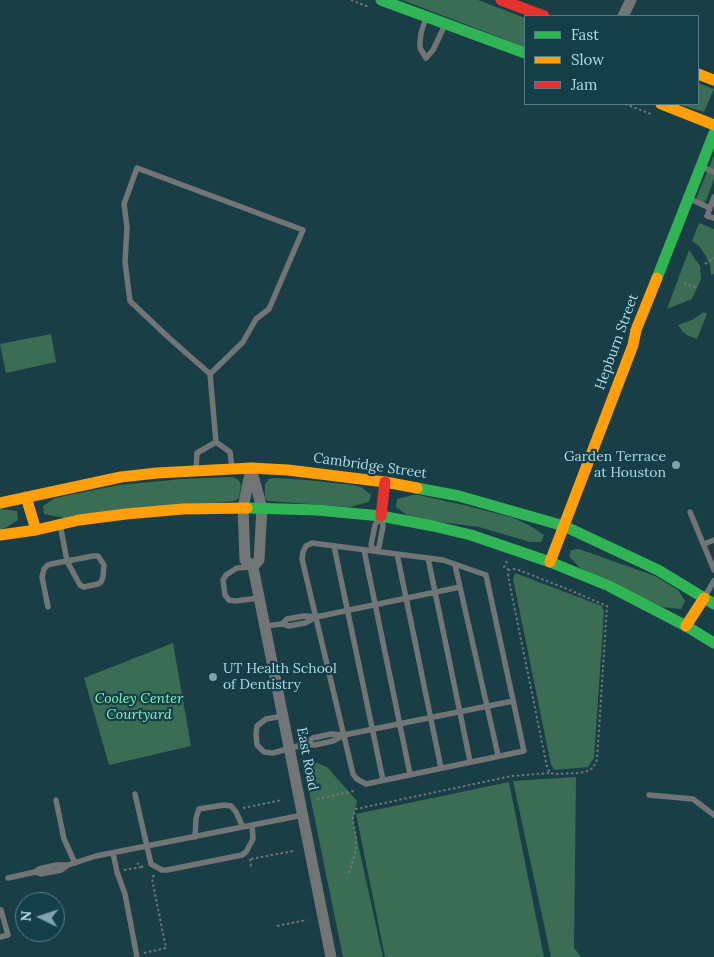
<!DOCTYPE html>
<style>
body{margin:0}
#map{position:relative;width:714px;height:957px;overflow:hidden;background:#193e46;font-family:Lora,serif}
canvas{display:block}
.legend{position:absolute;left:524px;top:15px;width:175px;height:90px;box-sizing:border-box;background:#143f49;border:1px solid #547d87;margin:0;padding:6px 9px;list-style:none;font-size:15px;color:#b5dae4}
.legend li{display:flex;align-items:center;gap:10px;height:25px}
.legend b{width:25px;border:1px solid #547d87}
.north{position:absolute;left:15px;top:892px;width:50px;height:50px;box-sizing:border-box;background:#143f49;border:1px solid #547d87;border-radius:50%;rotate:274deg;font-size:14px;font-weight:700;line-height:20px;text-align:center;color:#b5dae4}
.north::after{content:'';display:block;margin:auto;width:18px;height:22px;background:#7ea3ad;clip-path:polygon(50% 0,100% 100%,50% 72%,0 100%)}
</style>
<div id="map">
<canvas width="714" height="957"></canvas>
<ul class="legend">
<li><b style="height:6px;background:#30b455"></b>Fast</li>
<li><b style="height:6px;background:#ff9f0a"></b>Slow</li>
<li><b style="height:6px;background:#e5322d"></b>Jam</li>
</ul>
<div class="north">N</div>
</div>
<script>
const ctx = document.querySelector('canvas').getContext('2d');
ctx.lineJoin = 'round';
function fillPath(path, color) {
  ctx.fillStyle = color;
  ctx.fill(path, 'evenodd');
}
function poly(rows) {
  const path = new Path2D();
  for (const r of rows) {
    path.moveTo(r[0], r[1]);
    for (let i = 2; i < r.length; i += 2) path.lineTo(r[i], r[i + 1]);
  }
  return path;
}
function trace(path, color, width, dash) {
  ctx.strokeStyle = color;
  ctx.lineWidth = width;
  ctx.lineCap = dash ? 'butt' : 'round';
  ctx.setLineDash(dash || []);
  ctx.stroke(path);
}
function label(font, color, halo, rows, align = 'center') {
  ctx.font = font + ' Lora,serif';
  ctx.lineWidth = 4.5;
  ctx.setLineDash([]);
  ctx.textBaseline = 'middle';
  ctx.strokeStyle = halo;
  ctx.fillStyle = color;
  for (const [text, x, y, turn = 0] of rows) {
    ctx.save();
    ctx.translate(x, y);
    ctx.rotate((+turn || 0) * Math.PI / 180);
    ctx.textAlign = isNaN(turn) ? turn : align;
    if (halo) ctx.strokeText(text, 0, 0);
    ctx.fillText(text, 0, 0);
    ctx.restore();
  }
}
fillPath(poly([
 [402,0,478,0,525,18,525,47],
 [698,83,714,89,704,112,677,104,698,104],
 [714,155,714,179,706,201,703,202,696,199],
 [699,223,714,229,714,274,711,275,710,265,706,256,699,246,692,241],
 [689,250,700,266,701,279,692,299,667,309],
 [704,312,707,314,697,339,687,335,683,332,678,325,692,320],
 [51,334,56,362,6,373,0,344],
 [232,477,237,479,240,482,241,486,239,498,234,501,65,518,44,514,43,506,55,498,119,485,182,479],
 [274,478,306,480,353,485,361,487,371,495,369,502,350,507,268,501,265,498,265,484,269,479],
 [413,495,419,495,468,506,514,518,532,527,544,535,541,542,530,542,479,527,440,522,407,515,396,507,397,499],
 [0,509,17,511,18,520,7,527,0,530],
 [579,549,655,576,678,590,685,601,681,609,662,607,580,568,569,556,571,550],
 [515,573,602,606,604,612,594,758,588,767,555,770,551,765,513,579],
 [173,643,191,746,109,765,84,678],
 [302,757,327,767,357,801,353,821,383,957,343,957],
 [576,777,574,948,581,957,551,957,513,781],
 [509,782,544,957,385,957,356,814]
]), '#3a6d53');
trace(poly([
 [351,0,369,7],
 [625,104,651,114],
 [705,264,714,258],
 [684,283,697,288],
 [507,561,504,567,509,570],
 [513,569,519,570,572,591,607,606,597,760,593,768,587,771,579,773,557,774,550,773,547,767,508,576,509,570,513,569],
 [317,799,354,791],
 [243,808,282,800],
 [250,859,251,867],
 [251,859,293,851],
 [137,863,144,868],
 [124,870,142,867],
 [349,873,355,853,356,838,353,821,353,816,356,809,512,776,550,773],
 [277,926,307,920],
 [144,953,166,948,152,879,154,875]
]), '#6e7677', 2, [2.5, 2.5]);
trace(poly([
 [426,18,421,33,420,42,420,48,426,58,433,50,445,25],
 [702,167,714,172],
 [137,168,303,230,269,309,256,319,243,342,210,374,168,337,130,301,125,262,127,227,124,204,137,168],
 [690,199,710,208,714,197],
 [710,208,707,216,714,218],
 [210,374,216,442,230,452,232,467],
 [196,469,197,453,216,442],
 [690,512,714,570],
 [381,516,383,526,379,547,375,551,371,545,375,525,381,516],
 [312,543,443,560,486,575,524,751,366,784,357,779,353,774,302,559,303,552,306,546,312,543],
 [704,544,714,540],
 [334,546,383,780],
 [364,550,410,774],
 [397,554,441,768],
 [428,558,470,761],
 [455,565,498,755],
 [251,567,237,568,226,575,223,580,225,595,229,600,235,601,259,598],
 [705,596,714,581],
 [48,607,42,577,44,569,48,565,51,564,67,561,93,556,98,556,104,565,103,577,101,582,98,584,84,587,80,585,67,561,60,524],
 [282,624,287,619,304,616,316,617],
 [265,626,282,624,289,626,305,623,316,617,460,587],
 [283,716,266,719,257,726,256,734,257,745,264,752,273,753,305,744,313,738,331,734,344,735,513,701],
 [305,744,315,745,333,741,344,735],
 [135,794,151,864,162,870,167,870,242,855,246,852,253,839,252,825],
 [649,795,693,799,714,815],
 [56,800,64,839,75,863],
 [195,837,196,818,199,809,224,805,231,806,236,812,243,827],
 [113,853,117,872,125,894,137,957],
 [35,872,39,869,56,865,68,865],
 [8,878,35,872,41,874,61,870,68,865,96,856,303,815],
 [0,910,1,910,8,935,0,937]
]), '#727576', 5.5);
trace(poly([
 [623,16,631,0],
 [251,468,243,508,245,560,253,567,331,957],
 [252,472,262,508,259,560,253,567]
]), '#727576', 11);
trace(poly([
 [381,0,525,53],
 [657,278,714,133],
 [417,488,459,496,564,526,658,570,714,604],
 [247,508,317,510,381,516,433,526,471,535,550,562,609,586,686,626,714,643]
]), '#30b455', 11);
trace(poly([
 [698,74,714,80],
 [661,104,714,125],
 [26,497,36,530],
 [0,503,121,477,157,473,251,468,288,470,385,482,417,488],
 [0,535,36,530,79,520,126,514,183,509,247,508],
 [550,562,633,345,636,330,657,278],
 [686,626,704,598]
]), '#ff9f0a', 11);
trace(poly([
 [501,0,544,16],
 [381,516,385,482]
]), '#e5322d', 11);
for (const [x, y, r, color] of [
 [676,465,5,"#7ea3ad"],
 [213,677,5,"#7ea3ad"]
]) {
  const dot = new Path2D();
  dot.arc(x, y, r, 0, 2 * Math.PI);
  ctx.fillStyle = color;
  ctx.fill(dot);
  trace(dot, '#143f49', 2);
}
label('14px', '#b5dae4', '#143f49', [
 ["Hepburn Street",617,342,-70],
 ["Cambridge Street",370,466,8],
 ["East Road",307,759,79]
]);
label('14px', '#b5dae4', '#143f49', [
 ["Garden Terrace",666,457],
 ["at Houston",666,473],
 ["UT Health School",223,669,"left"],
 ["of Dentistry",223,685,"left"]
], 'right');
label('italic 14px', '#85f7b5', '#143f49', [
 ["Cooley Center",139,699],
 ["Courtyard",139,715]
]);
</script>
